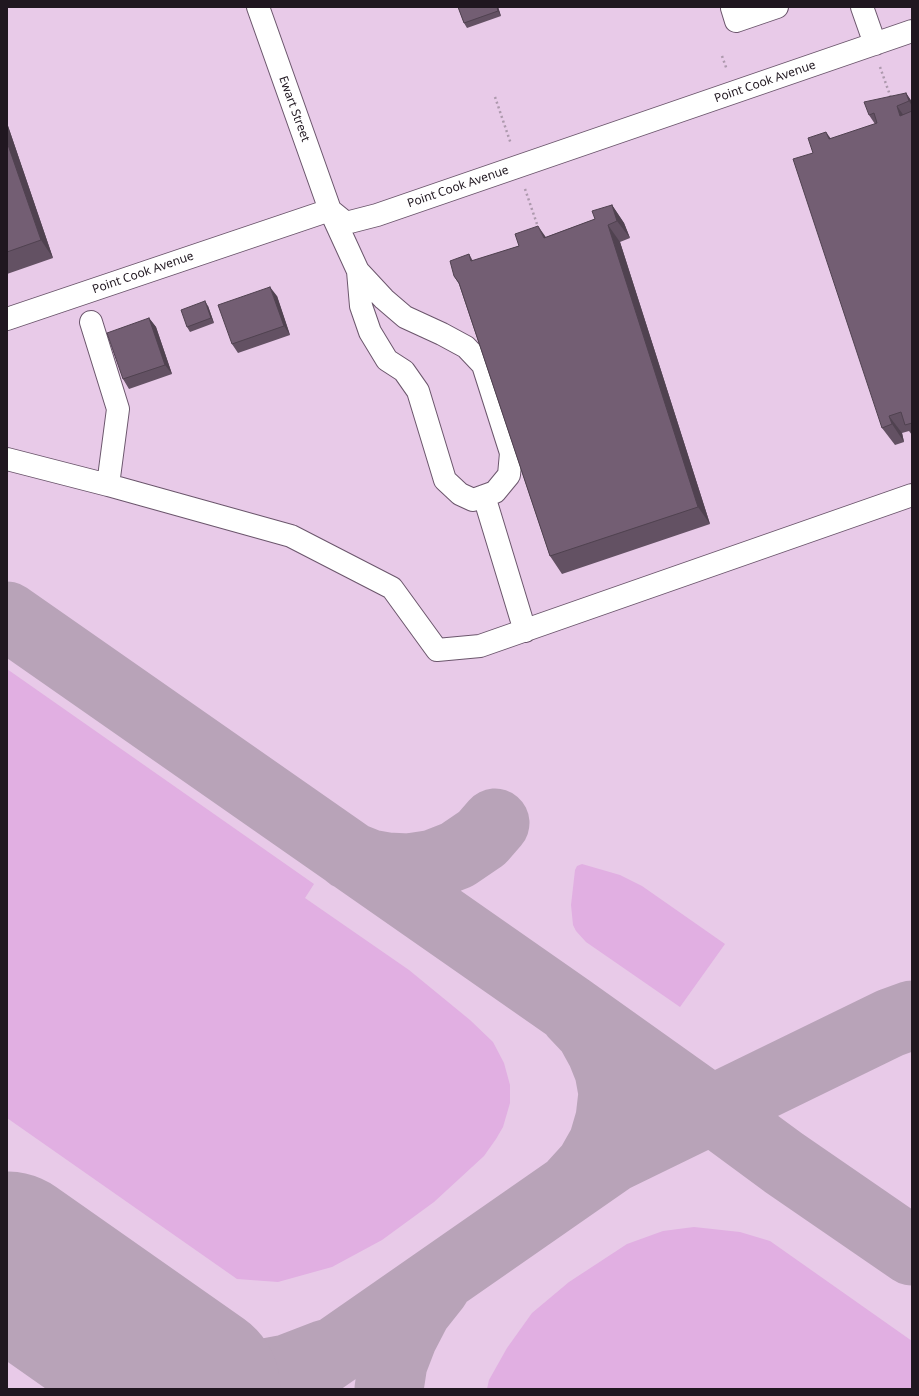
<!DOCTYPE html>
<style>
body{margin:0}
#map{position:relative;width:919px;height:1396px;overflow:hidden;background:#f3daf3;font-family:"Noto Sans",sans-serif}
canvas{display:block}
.frame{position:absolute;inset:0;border:8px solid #201720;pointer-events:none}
</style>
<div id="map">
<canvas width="919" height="1396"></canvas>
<div class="frame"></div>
</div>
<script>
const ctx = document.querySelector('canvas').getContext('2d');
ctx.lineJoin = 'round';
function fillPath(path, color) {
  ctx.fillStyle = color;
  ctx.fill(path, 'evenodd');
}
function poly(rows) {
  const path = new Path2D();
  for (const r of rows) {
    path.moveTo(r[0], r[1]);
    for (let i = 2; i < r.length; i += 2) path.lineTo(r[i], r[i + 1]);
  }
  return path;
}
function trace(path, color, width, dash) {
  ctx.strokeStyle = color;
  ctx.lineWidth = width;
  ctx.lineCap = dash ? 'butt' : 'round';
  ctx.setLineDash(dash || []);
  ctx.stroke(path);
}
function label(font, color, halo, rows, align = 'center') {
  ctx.font = font + ' "Noto Sans",sans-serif';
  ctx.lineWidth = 4;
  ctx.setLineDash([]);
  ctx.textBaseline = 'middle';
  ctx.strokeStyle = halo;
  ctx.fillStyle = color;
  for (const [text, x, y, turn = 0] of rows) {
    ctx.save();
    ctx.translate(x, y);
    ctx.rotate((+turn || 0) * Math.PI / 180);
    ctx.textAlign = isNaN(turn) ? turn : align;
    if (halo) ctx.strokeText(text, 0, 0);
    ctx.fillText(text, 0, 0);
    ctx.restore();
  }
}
fillPath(poly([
 [7,7,912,7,912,1389,7,1389]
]), '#e8cae8');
fillPath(poly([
 [7,669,314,884,305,898,409,970,470,1020,493,1042,504,1063,510,1085,510,1103,503,1127,496,1139,484,1156,434,1202,382,1240,332,1267,278,1282,237,1279,7,1118],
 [582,864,620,875,642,886,725,944,680,1007,586,942,576,931,573,925,571,905,575,870,577,866],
 [694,1227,740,1232,770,1241,912,1341,912,1389,487,1389,489,1380,507,1348,532,1313,569,1282,627,1244,663,1231]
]), '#e1afe2');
trace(poly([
 [7,616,570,1009,712,1110,784,1163,912,1251],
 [350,856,370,864,387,867,408,868,434,864,457,855,482,838,495,823],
 [571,1187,590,1166,603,1143,610,1119,613,1093,609,1071,601,1051,590,1031,573,1013],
 [35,1277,68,1309,87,1331,105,1360,112,1389],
 [123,1339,154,1355,185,1368,211,1374,260,1374,287,1369,326,1354],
 [281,1389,613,1158,890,1023,912,1015],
 [389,1389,393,1363,403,1337,417,1310,436,1286]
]), '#b8a3b8', 69);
trace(poly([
 [7,1257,195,1389]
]), '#b8a3b8', 171);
const minor = poly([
 [258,7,330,210,358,271,384,299,405,317,442,334,466,347,483,365,511,453,509,475,495,492,473,500,460,494,445,480,418,391,404,371,387,360,370,332,361,306,358,271],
 [736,7,732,8,736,21,777,7],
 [862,7,875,44],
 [7,319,330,210,346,223,377,215,912,31],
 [7,459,108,485,118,409,91,322],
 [108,485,291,536,392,588,437,650,480,646,912,495],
 [484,496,525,631]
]);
trace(minor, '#6b566c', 24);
trace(poly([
 [722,56,727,70],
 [880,67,891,98],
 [495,97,511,144],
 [525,189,538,227]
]), '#ad99ad', 2.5, [2, 3]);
trace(minor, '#fff', 22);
fillPath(poly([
 [458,7,498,7,501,16,467,28,464,23],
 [906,93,912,102,912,435,909,431,902,433,904,442,895,445,882,428,813,153,831,139,875,124,869,115],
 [7,123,53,258,7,274],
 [612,205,624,223,630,238,620,242,710,524,562,574,550,556,459,284,454,276,469,254,473,261,546,237,595,219],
 [277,296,290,335,238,353,232,344],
 [208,306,214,323,190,332,187,327],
 [149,318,156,327,172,374,129,389,123,379]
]), '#635163');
fillPath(poly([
 [497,7,498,7,501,16,498,11],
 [906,93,912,102,912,106,909,101],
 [897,106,909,123,900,116],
 [7,123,53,258,41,240,7,142],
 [826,132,839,150,829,139],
 [612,205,624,223,630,238,617,221],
 [608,225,620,242,710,524,698,507],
 [538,226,550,243,544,238],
 [270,287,277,296,290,335,284,326],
 [205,301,208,306,214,323,211,318],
 [149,318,156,327,172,374,165,365],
 [889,416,902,433,904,442,892,424]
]), '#504250');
const building = poly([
 [458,7,497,7,498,11,464,23,458,7],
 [906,93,909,101,897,106,900,116,912,111,912,423,905,425,901,412,889,416,892,424,882,428,793,159,813,153,808,138,826,132,829,139,877,123,874,113,869,115,864,102,906,93],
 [7,142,41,240,7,252,7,142],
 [612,205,617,221,608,225,698,507,550,556,459,283,454,276,450,261,469,254,471,261,519,246,515,234,538,226,544,238,595,219,592,211,612,205],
 [270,287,284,326,232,344,218,305,270,287],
 [205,301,211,318,187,327,181,310,205,301],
 [149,318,165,365,123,379,107,333,149,318]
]);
fillPath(building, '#735e73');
trace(building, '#504250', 1);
label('12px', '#201720', '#fff', [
 ["Point Cook Avenue",765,82,-19],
 ["Ewart Street",294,109,70],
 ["Point Cook Avenue",458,187,-19],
 ["Point Cook Avenue",143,273,-19]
]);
</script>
